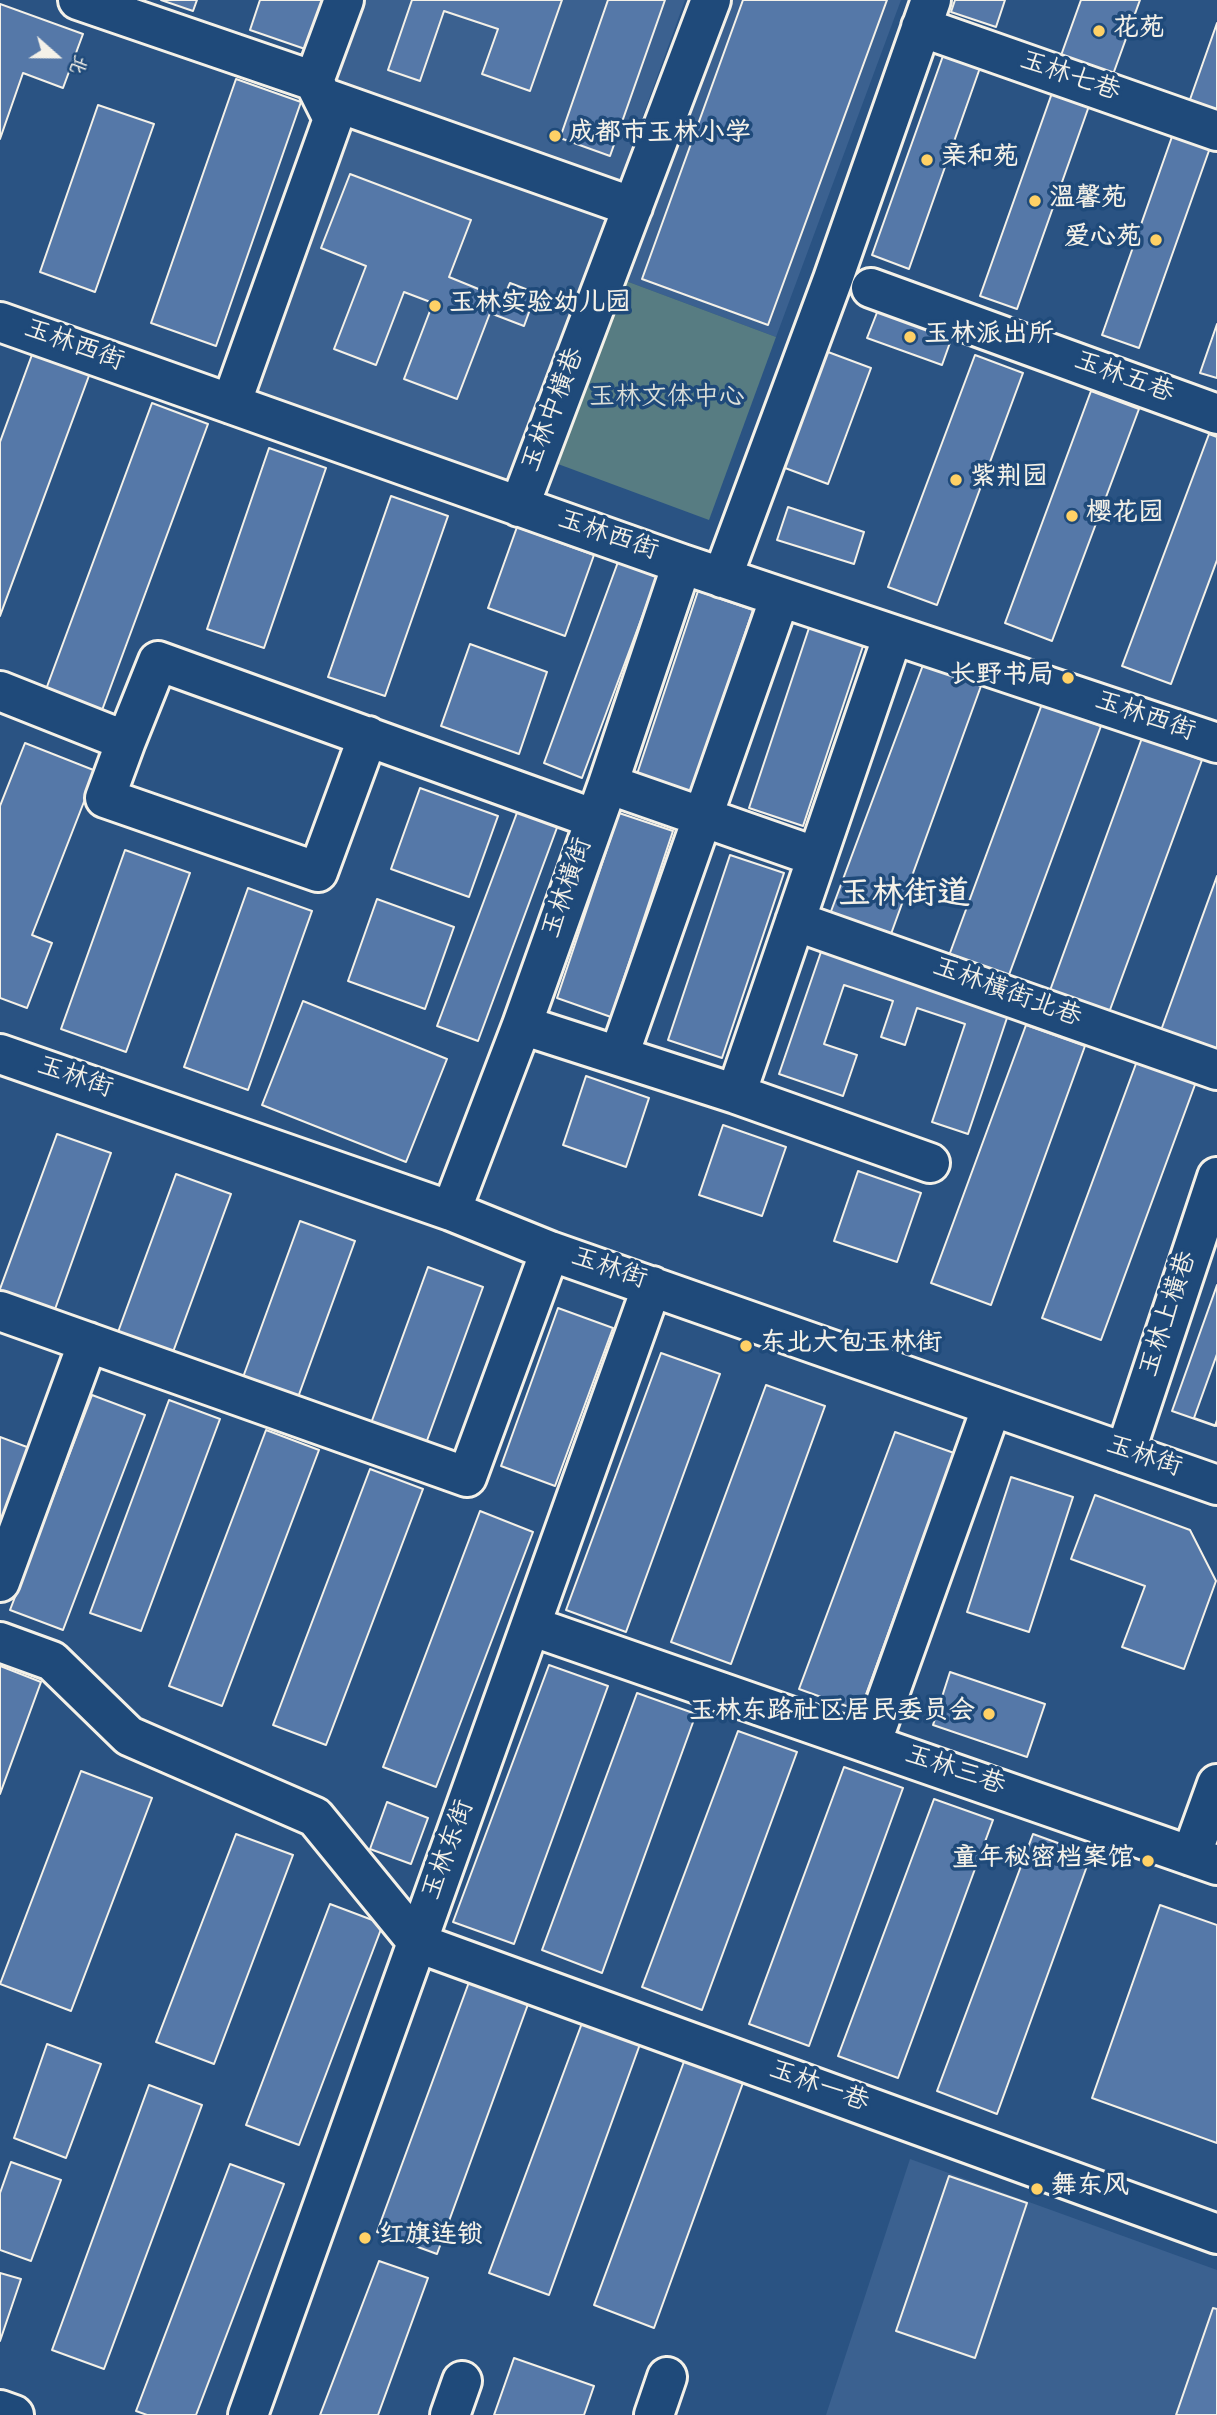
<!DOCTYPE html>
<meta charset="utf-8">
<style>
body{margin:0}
#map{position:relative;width:1217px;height:2415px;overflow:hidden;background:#2a5383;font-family:Dekko,"LXGW WenKai TC",sans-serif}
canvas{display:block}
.north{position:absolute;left:21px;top:21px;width:70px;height:70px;-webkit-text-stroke:5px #1f4a7a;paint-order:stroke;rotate:111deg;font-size:19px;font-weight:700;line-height:28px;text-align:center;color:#f4f1e8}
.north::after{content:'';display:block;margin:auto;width:24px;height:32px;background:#f4f1e8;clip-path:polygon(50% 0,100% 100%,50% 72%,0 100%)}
</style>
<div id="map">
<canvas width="1217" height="2415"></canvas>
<div class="north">北</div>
</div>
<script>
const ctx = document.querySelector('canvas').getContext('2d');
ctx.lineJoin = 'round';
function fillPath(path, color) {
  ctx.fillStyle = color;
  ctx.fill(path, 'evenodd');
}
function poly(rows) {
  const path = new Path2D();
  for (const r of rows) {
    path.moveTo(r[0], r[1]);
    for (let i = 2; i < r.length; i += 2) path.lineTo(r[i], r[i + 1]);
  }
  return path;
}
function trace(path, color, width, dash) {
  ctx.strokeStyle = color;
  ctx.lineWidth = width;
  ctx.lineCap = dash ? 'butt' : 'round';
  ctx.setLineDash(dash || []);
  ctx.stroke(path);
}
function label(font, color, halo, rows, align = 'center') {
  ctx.font = font + ' Dekko,"LXGW WenKai TC",sans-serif';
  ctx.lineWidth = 7;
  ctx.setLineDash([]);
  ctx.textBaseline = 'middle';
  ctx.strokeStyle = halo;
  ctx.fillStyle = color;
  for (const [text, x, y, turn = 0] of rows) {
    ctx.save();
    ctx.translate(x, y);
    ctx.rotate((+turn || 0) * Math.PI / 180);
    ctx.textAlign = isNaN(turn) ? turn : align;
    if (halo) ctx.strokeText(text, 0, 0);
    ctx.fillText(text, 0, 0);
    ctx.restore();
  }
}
fillPath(poly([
 [364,0,685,0,616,190,334,82],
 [730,0,901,0,776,337,626,281],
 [356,119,614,212,514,490,256,400],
 [910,2159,1217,2270,1217,2415,826,2415]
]), '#3b6190');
fillPath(poly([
 [626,281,776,337,709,520,558,464]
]), '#577c82');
const building = poly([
 [161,0,197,0,193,11,161,0],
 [260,0,323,0,305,49,250,30,260,0],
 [412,0,562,0,530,91,482,74,498,29,444,11,420,81,388,70,412,0],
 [608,0,665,0,610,156,560,138,608,0],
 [743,0,887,0,768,325,642,279,743,0],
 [955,0,1005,0,996,27,951,12,955,0],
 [1081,0,1140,0,1111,80,1059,61,1081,0],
 [0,4,83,34,63,88,23,73,0,139,0,4],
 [1217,23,1217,119,1187,108,1217,23],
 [944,53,981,65,909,269,872,255,944,53],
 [236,79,301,102,216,346,151,323,236,79],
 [1052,93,1089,106,1017,309,980,296,1052,93],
 [98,105,154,124,95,292,40,272,98,105],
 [1174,131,1211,145,1139,348,1102,335,1174,131],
 [350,174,471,220,449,277,503,299,510,283,536,293,524,326,490,313,457,399,404,379,433,303,404,292,376,365,334,349,366,266,321,248,350,174],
 [878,310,952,337,942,365,867,338,878,310],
 [1217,324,1217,378,1200,373,1217,324],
 [820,349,871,368,828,484,777,465,820,349],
 [33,352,90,373,0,616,0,442,33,352],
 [975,355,1023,373,937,605,888,587,975,355],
 [1091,391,1139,409,1052,641,1005,623,1091,391],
 [152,403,208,424,101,713,45,692,152,403],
 [1209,434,1217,437,1217,560,1171,684,1122,666,1209,434],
 [269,448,326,468,264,648,207,629,269,448],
 [391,496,448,516,385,696,328,677,391,496],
 [788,507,864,532,854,564,777,540,788,507],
 [517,527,594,555,565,636,488,608,517,527],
 [618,562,657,577,582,778,544,763,618,562],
 [698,591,753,610,690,795,636,777,698,591],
 [811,622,865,640,803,826,749,808,811,622],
 [470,644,547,672,519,754,441,726,470,644],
 [923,665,981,686,887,945,827,922,923,665],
 [1042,704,1101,726,1006,983,947,961,1042,704],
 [1142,738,1202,760,1107,1018,1048,996,1142,738],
 [25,743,96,771,32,935,52,943,27,1008,0,998,0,806,25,743],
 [420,788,498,816,469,897,391,869,420,788],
 [518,810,558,825,478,1041,437,1026,518,810],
 [619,813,673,831,611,1017,557,998,619,813],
 [125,850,190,873,126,1052,61,1029,125,850],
 [730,855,784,873,722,1058,668,1040,730,855],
 [1217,876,1217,1054,1160,1033,1217,876],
 [248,888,312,911,248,1090,184,1067,248,888],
 [377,899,454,927,425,1009,348,981,377,899],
 [823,946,1010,1009,968,1134,932,1122,965,1024,917,1008,905,1045,881,1037,893,1001,844,985,824,1044,857,1055,843,1096,779,1074,823,946],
 [303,1001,447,1059,406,1162,262,1105,303,1001],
 [1026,1025,1085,1046,991,1305,931,1283,1026,1025],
 [1137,1061,1196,1082,1101,1340,1042,1318,1137,1061],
 [586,1076,649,1098,626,1167,563,1145,586,1076],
 [723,1125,786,1147,762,1216,699,1195,723,1125],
 [57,1134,111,1153,54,1312,0,1293,0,1289,57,1134],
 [858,1171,921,1193,897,1262,834,1241,858,1171],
 [176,1174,231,1194,173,1352,118,1332,176,1174],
 [300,1221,355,1241,297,1400,242,1380,300,1221],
 [428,1267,483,1287,425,1446,370,1426,428,1267],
 [1217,1285,1217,1420,1215,1426,1172,1411,1217,1285],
 [558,1308,613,1328,555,1486,501,1466,558,1308],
 [661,1353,720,1374,626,1632,566,1610,661,1353],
 [1217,1354,1217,1426,1194,1418,1217,1354],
 [766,1385,825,1406,731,1664,671,1642,766,1385],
 [92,1395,145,1415,63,1630,10,1610,92,1395],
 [169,1400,220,1419,141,1631,90,1613,169,1400],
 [266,1430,319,1450,222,1706,169,1686,266,1430],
 [895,1432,954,1453,860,1711,799,1689,895,1432],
 [0,1437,35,1450,0,1540,0,1437],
 [370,1469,423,1489,326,1745,273,1725,370,1469],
 [1011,1477,1073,1497,1029,1632,967,1612,1011,1477],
 [1095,1495,1190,1530,1216,1581,1184,1669,1122,1647,1145,1586,1071,1559,1095,1495],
 [480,1511,533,1532,436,1787,383,1767,480,1511],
 [549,1665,608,1686,514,1944,453,1922,549,1665],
 [0,1666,41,1682,0,1794,0,1666],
 [950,1672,1045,1704,1027,1757,933,1725,950,1672],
 [637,1693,696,1714,602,1973,542,1950,637,1693],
 [738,1731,797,1752,702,2010,642,1987,738,1731],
 [844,1767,903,1788,809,2046,749,2024,844,1767],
 [81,1771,152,1798,71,2011,0,1984,81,1771],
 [934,1799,993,1820,898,2078,838,2056,934,1799],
 [387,1802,428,1818,411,1864,370,1849,387,1802],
 [236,1834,293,1855,214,2064,156,2042,236,1834],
 [1033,1834,1091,1855,997,2114,937,2091,1033,1834],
 [330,1904,383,1924,299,2145,246,2125,330,1904],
 [1160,1905,1217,1925,1217,2143,1092,2098,1160,1905],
 [472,1974,531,1996,437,2254,377,2232,472,1974],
 [585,2015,643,2036,549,2295,489,2273,585,2015],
 [47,2044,101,2064,66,2158,14,2138,47,2044],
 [689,2048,748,2069,654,2328,594,2305,689,2048],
 [149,2085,202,2105,104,2369,52,2350,149,2085],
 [11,2162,61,2180,31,2261,0,2250,0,2193,11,2162],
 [230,2164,284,2184,196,2415,147,2415,136,2411,230,2164],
 [949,2176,1027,2203,975,2358,896,2331,949,2176],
 [379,2261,428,2278,378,2415,320,2415,379,2261],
 [0,2273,21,2279,0,2341,0,2273],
 [1213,2308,1217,2309,1217,2415,1176,2415,1213,2308],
 [514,2358,594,2386,584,2415,494,2415,514,2358]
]);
fillPath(building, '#5578a8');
trace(building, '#f4f1e8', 2);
const minor = poly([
 [78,0,314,81],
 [921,27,1217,131],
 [322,97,633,207],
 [871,288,1217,414],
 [0,322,682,564,1217,743],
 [231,404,333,119,314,81,344,0],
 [519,507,711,0],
 [722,578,833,279,931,0],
 [0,691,126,741,105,798,318,872,368,736],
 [126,741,158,661,595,819],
 [608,784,817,857],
 [795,921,1217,1070],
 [522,1025,736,1094,930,1163],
 [0,1054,451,1211,550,1251,1217,1485],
 [619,1055,780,597],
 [736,1094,893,635],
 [451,1211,522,1025,608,784,682,564],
 [0,1311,467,1477,550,1251],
 [1125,1453,1217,1177],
 [0,1582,88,1342],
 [531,1626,1217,1865],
 [0,1642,52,1661,129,1736,315,1817,418,1943,1217,2234],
 [871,1744,992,1406],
 [1191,1856,1217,1784],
 [0,2410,14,2415],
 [248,2415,652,1286],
 [450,2415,462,2381],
 [654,2415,667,2377]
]);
trace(minor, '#f4f1e8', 44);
trace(minor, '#1f4a7a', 38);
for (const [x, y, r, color] of [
 [1099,31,7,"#ffd166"],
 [555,136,7,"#ffd166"],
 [927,160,7,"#ffd166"],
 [1035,201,7,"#ffd166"],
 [1156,240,7,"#ffd166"],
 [435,306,7,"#ffd166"],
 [910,337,7,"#ffd166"],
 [956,480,7,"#ffd166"],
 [1072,516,7,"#ffd166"],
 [1068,678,7,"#ffd166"],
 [746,1346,7,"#ffd166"],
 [989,1714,7,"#ffd166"],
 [1148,1861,7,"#ffd166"],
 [1037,2189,7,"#ffd166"],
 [365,2238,7,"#ffd166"]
]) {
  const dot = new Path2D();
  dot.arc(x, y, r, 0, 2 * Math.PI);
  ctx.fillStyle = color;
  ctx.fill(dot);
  trace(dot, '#1f4a7a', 2.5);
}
label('bold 26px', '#f4f1e8', '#1f4a7a', [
 ["花苑",1113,31],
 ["成都市玉林小学",569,136],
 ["亲和苑",941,160],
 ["温馨苑",1049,201],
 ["爱心苑",1142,240,"right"],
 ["玉林实验幼儿园",449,306],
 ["玉林派出所",924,337],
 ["紫荆园",970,480],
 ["樱花园",1086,516],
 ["长野书局",1054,678,"right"],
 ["东北大包玉林街",760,1346],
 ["玉林东路社区居民委员会",975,1714,"right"],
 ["童年秘密档案馆",1134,1861,"right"],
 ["舞东风",1051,2189],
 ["红旗连锁",379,2238]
], 'left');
label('26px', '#f4f1e8', '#1f4a7a', [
 ["玉林七巷",1069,79,19],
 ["玉林西街",73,348,20],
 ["玉林五巷",1123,380,20],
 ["玉林中横巷",556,411,-69],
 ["玉林西街",607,538,19],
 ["玉林西街",1144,719,19],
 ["玉林横街",570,889,-71],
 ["玉林横街北巷",1006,995,20],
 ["玉林街",74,1080,19],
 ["玉林街",608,1271,19],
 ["玉林上横巷",1171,1315,-72],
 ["玉林街",1143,1459,19],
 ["玉林三巷",954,1773,19],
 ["玉林东街",451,1851,-70],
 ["玉林一巷",818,2089,20]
]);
label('26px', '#dcdfd9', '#1f4a7a', [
 ["玉林文体中心",667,400]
]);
label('bold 33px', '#f4f1e8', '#1f4a7a', [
 ["玉林街道",904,898]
]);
</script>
